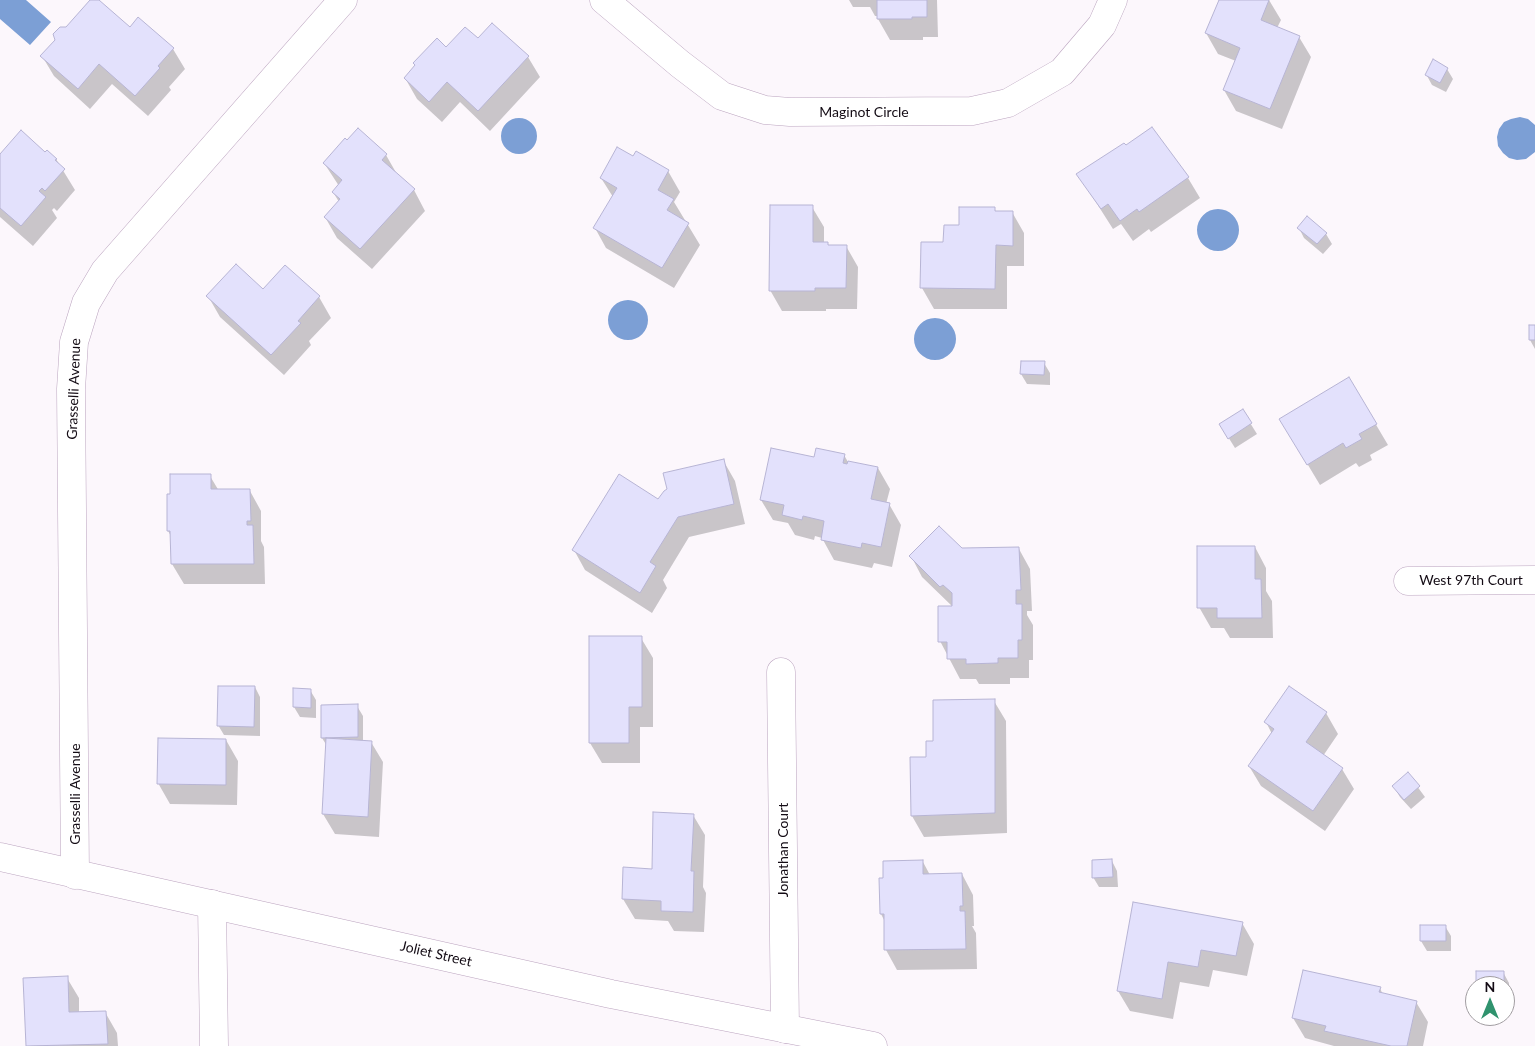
<!DOCTYPE html>
<style>
body{margin:0}
#map{position:relative;width:1535px;height:1046px;overflow:hidden;background:#fcf7fc;font-family:Lato,sans-serif}
canvas{display:block}
.north{position:absolute;left:1465px;top:976px;width:50px;height:50px;box-sizing:border-box;background:#fff;border:1px solid #a19da1;border-radius:50%;rotate:0deg;font-size:14px;font-weight:700;line-height:20px;text-align:center;color:#130b14}
.north::after{content:'';display:block;margin:auto;width:18px;height:22px;background:#30936e;clip-path:polygon(50% 0,100% 100%,50% 72%,0 100%)}
</style>
<div id="map">
<canvas width="1535" height="1046"></canvas>
<div class="north">N</div>
</div>
<script>
const ctx = document.querySelector('canvas').getContext('2d');
ctx.lineJoin = 'round';
function fillPath(path, color) {
  ctx.fillStyle = color;
  ctx.fill(path, 'evenodd');
}
function poly(rows) {
  const path = new Path2D();
  for (const r of rows) {
    if (r.length === 3) {
      path.moveTo(r[0] + r[2], r[1]);
      path.arc(r[0], r[1], r[2], 0, 2 * Math.PI);
      continue;
    }
    path.moveTo(r[0], r[1]);
    for (let i = 2; i < r.length; i += 2) path.lineTo(r[i], r[i + 1]);
  }
  return path;
}
function trace(path, color, width, dash) {
  ctx.strokeStyle = color;
  ctx.lineWidth = width;
  ctx.lineCap = dash ? 'butt' : 'round';
  ctx.setLineDash(dash || []);
  ctx.stroke(path);
}
function label(font, color, halo, rows, align = 'center') {
  ctx.font = font + ' Lato,sans-serif';
  ctx.lineWidth = 4.5;
  ctx.setLineDash([]);
  ctx.textBaseline = 'middle';
  ctx.strokeStyle = halo;
  ctx.fillStyle = color;
  for (const [text, x, y, turn = 0] of rows) {
    ctx.save();
    ctx.translate(x, y);
    ctx.rotate((+turn || 0) * Math.PI / 180);
    ctx.textAlign = isNaN(turn) ? turn : align;
    if (halo) ctx.strokeText(text, 0, 0);
    ctx.fillText(text, 0, 0);
    ctx.restore();
  }
}
fillPath(poly([
 [0,0,26,0,51,22,30,45,0,19],
 [1520,117,1528,119,1535,125,1535,152,1526,159,1517,160,1509,158,1503,153,1498,146,1497,137,1499,129,1504,122,1511,119],
 [519,136,18],
 [1218,230,21],
 [628,320,20],
 [935,339,21]
]), '#7c9fd5');
fillPath(poly([
 [92,0,97,0,130,28,173,49,185,69,169,87,171,90,148,116,112,84,90,109,54,76,42,56],
 [849,0,937,0,938,37,923,37,923,40,890,40,878,19,878,16,875,16,870,7,853,7],
 [1220,0,1269,0,1281,20,1277,28,1299,37,1311,57,1282,129,1236,111,1224,90,1236,61,1218,54,1206,33],
 [478,40,528,57,540,77,490,131,460,102,442,122,417,99,405,78,416,66,446,49],
 [1447,69,1453,79,1446,92,1432,85,1426,74],
 [637,153,668,171,680,192,674,202,700,245,674,288,606,248,595,228,613,197,601,178,633,158],
 [45,154,56,159,75,190,57,211,54,208,52,210,57,218,33,246,0,217,0,155],
 [386,155,398,176,414,190,425,211,372,269,337,238,325,217,339,202,333,192,339,186,324,163],
 [1078,174,1188,178,1200,198,1151,232,1149,229,1133,241,1121,224,1113,229],
 [812,207,824,227,824,243,827,243,829,246,846,246,858,267,857,309,826,309,826,311,782,311,770,290],
 [994,208,996,212,1012,212,1024,233,1024,266,1007,266,1007,309,934,309,922,288,922,243,945,243,960,227],
 [1299,228,1326,234,1332,244,1323,254,1304,238],
 [263,291,319,297,331,318,309,341,311,345,284,375,220,317,208,296],
 [1535,326,1535,349,1530,340],
 [1044,363,1050,373,1050,385,1027,384,1021,374],
 [1349,379,1388,445,1370,455,1372,460,1359,467,1356,463,1320,485,1293,440],
 [1242,410,1257,434,1235,448,1220,424],
 [844,455,848,462,878,468,890,489,886,504,889,504,901,525,892,567,874,563,872,568,834,560,822,538,815,536,814,540,795,535,788,523,773,520,761,500,815,459],
 [723,460,735,481,745,524,689,537,663,580,667,588,652,613,585,570,574,550,658,501,669,490],
 [210,476,219,491,250,491,261,511,261,541,264,547,265,584,184,584,172,564,171,536,168,531],
 [1255,547,1266,568,1266,591,1272,601,1273,638,1230,638,1224,628,1211,628,1199,607],
 [1019,549,1030,569,1032,611,1027,611,1027,615,1033,625,1033,660,1029,660,1029,678,1010,678,1010,684,979,684,976,679,960,679,940,641,953,607,922,577,911,556,961,550],
 [641,638,653,658,653,727,640,727,640,763,602,763,590,743],
 [255,687,260,697,260,736,224,735,218,725],
 [1290,687,1326,713,1338,734,1323,756,1342,769,1354,789,1325,831,1261,786,1249,766,1272,734,1266,722],
 [310,690,316,700,316,718,300,717,294,707],
 [994,701,1006,721,1007,833,924,837,912,816,912,759,928,759,934,742],
 [357,706,363,716,363,741,371,742,383,762,379,837,335,834,323,814,327,746,322,738],
 [226,740,238,761,237,805,170,804,158,783],
 [1408,774,1425,797,1411,809,1400,797,1394,787],
 [693,815,705,835,703,887,706,893,704,932,674,931,668,921,635,919,623,899,653,870],
 [1112,861,1117,871,1118,887,1099,887,1093,877],
 [923,862,930,875,962,874,973,895,974,926,972,926,976,933,977,969,897,970,886,950,885,922,881,914,880,879],
 [1134,903,1242,923,1254,944,1247,976,1213,970,1209,987,1180,982,1173,1019,1130,1011,1118,991],
 [1445,926,1451,936,1451,951,1427,951,1421,941],
 [1503,972,1509,983,1509,998,1505,998,1505,986,1477,986],
 [67,978,79,998,79,1013,105,1012,117,1033,118,1046,27,1046,24,979],
 [1380,988,1383,995,1416,1002,1428,1022,1423,1046,1334,1046,1305,1038,1293,1018]
]), '#0003');
const building = poly([
 [90,0,99,0,130,27,138,17,174,48,158,66,160,68,135,96,99,64,78,89,40,56,55,40,53,34,60,27,66,27,90,0],
 [877,0,927,0,927,17,912,17,912,19,877,19,877,0],
 [1219,0,1269,0,1261,20,1300,36,1270,109,1223,90,1240,48,1205,33,1219,0],
 [492,23,529,56,478,111,447,82,429,102,404,78,415,65,413,63,437,38,446,47,465,27,478,38,492,23],
 [1433,59,1448,68,1440,83,1425,75,1433,59],
 [1152,127,1189,177,1139,212,1137,209,1120,221,1108,204,1101,209,1076,174,1124,143,1126,145,1152,127],
 [358,128,387,154,382,160,415,189,360,249,324,217,340,199,332,192,342,180,323,163,345,138,347,140,358,128],
 [21,130,45,152,47,150,57,159,55,160,65,169,45,191,42,188,39,191,46,197,21,226,0,208,0,154,21,130],
 [617,147,633,156,636,151,669,170,658,190,674,199,667,210,689,223,662,268,593,228,617,188,600,178,617,147],
 [770,205,813,205,813,242,828,242,828,245,847,245,846,288,815,288,815,291,769,291,770,205],
 [959,207,995,207,995,211,1013,211,1013,246,996,245,995,289,920,288,921,242,943,242,944,225,959,225,959,207],
 [1307,216,1327,233,1317,244,1297,228,1307,216],
 [236,264,263,289,285,265,320,296,298,321,301,323,271,355,206,296,236,264],
 [1529,325,1535,325,1535,340,1529,340,1529,325],
 [1021,361,1045,361,1044,375,1020,374,1021,361],
 [1349,377,1377,424,1359,434,1362,439,1346,448,1343,443,1307,465,1279,419,1349,377],
 [1243,409,1252,423,1228,439,1219,424,1243,409],
 [771,448,814,457,816,448,845,454,843,463,847,464,848,461,878,467,871,499,890,503,881,547,862,543,861,548,821,540,824,521,803,516,802,520,782,515,784,505,760,500,771,448],
 [724,459,734,504,678,517,650,562,656,566,640,593,572,550,619,474,658,499,664,491,667,489,663,473,724,459],
 [170,474,211,474,211,489,250,489,251,521,247,521,247,525,253,525,254,564,171,564,170,531,167,531,167,494,170,494,170,474],
 [939,526,962,548,1019,547,1021,590,1016,590,1016,604,1022,604,1022,640,1018,640,1018,658,998,658,998,663,966,664,966,659,947,659,947,642,938,642,938,606,952,606,952,593,943,585,940,587,909,556,939,526],
 [1197,546,1255,546,1255,579,1261,579,1262,618,1217,618,1217,608,1197,608,1197,546],
 [589,636,642,636,642,707,629,707,629,743,589,743,589,636],
 [218,686,255,686,254,727,217,726,218,686],
 [1289,686,1327,712,1306,742,1343,768,1313,811,1248,766,1274,729,1264,722,1289,686],
 [293,688,311,689,311,708,293,707,293,688],
 [995,699,995,813,911,816,910,757,926,757,926,741,933,741,933,700,995,699],
 [358,704,358,737,321,738,321,705,358,704],
 [158,738,226,739,226,785,157,784,158,738],
 [326,738,372,741,368,817,322,814,326,738],
 [1408,772,1420,786,1404,800,1392,786,1408,772],
 [653,812,694,814,691,871,694,871,693,912,661,911,661,901,622,899,623,867,652,869,653,812],
 [1112,859,1113,877,1092,878,1092,860,1112,859],
 [923,860,923,874,962,873,963,906,960,906,960,911,965,911,966,949,884,950,884,914,880,914,879,878,883,878,883,861,923,860],
 [1133,902,1243,922,1236,956,1201,950,1198,967,1168,962,1162,999,1117,991,1133,902],
 [1420,925,1446,925,1446,941,1420,941,1420,925],
 [1303,970,1381,987,1379,992,1417,1001,1407,1046,1391,1046,1324,1031,1326,1026,1292,1018,1303,970],
 [1476,971,1504,971,1504,986,1476,986,1476,971],
 [68,976,69,1012,106,1011,108,1044,26,1046,23,978,68,976]
]);
fillPath(building, '#e3e1fc');
trace(building, '#b7b4d4', 1);
const street = poly([
 [604,0,680,64,722,96,765,110,790,112,972,111,1008,103,1062,72,1102,25,1113,0],
 [1408,581,1535,580],
 [781,672,785,1029],
 [75,875,71,389,74,342,86,303,105,271,343,0],
 [212,904,214,1046]
]);
const secondary = poly([
 [0,857,611,994,873,1046]
]);
trace(street, '#bba4bf', 29);
trace(secondary, '#bba4bf', 29);
trace(street, '#fff', 28);
trace(secondary, '#fff', 28);
label('14px', '#130b14', '#fff', [
 ["Maginot Circle",864,112],
 ["Grasselli Avenue",74,389,-88],
 ["West 97th Court",1471,580],
 ["Grasselli Avenue",75,794,-90],
 ["Jonathan Court",783,850,-90],
 ["Joliet Street",436,954,13]
]);
</script>
